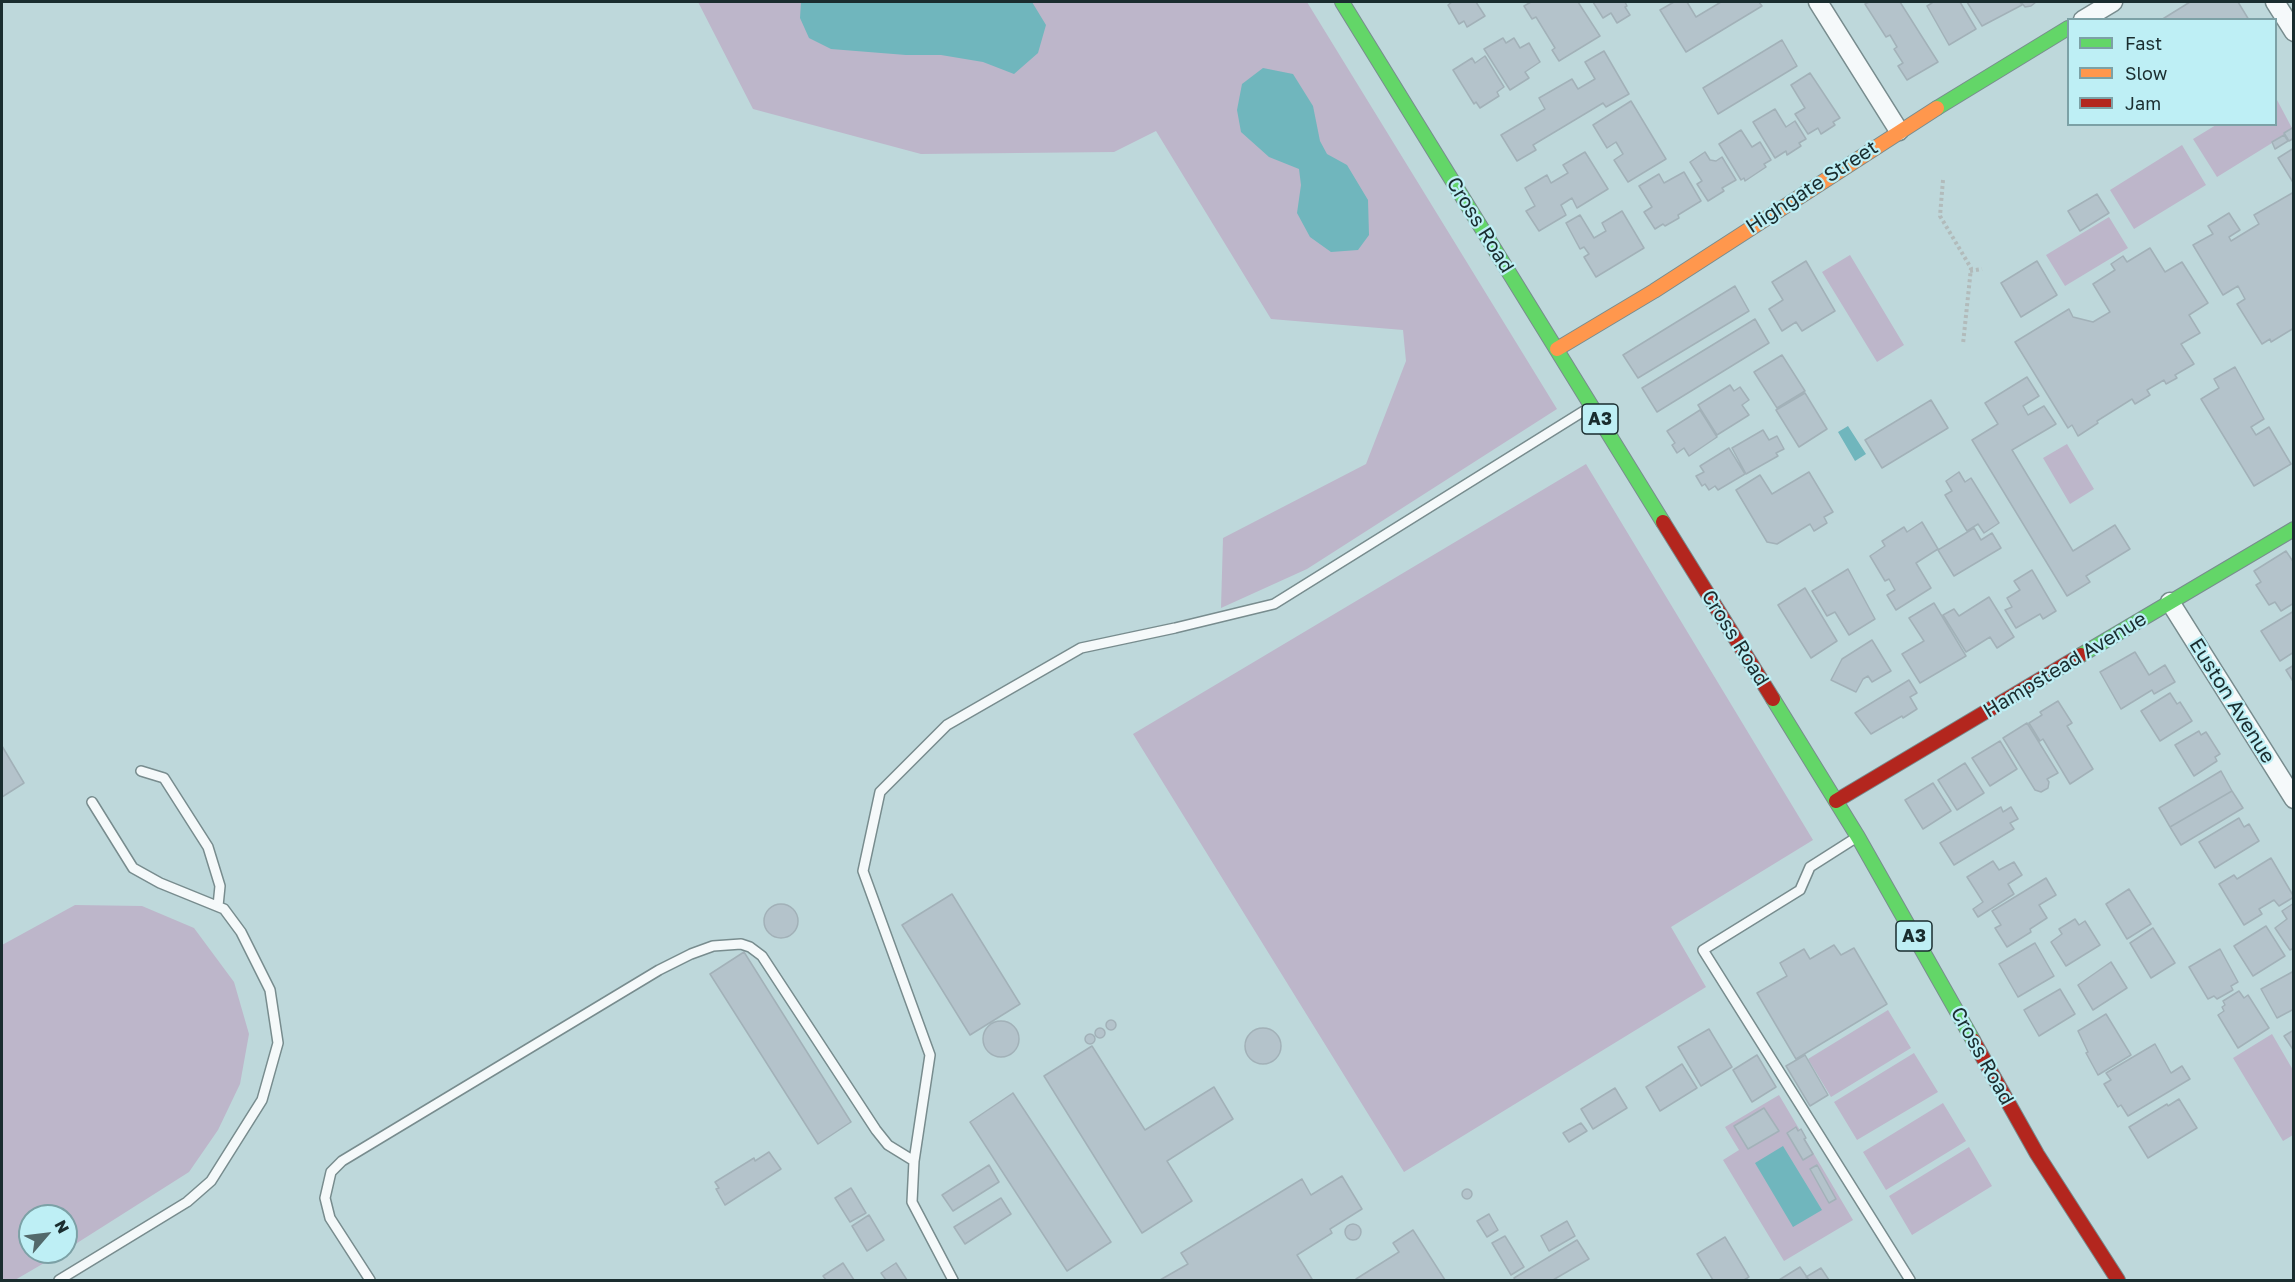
<!DOCTYPE html>
<style>
body{margin:0}
#map{position:relative;width:2295px;height:1282px;overflow:hidden;background:#bed8db;font-family:"Golos Text",sans-serif}
canvas{display:block}
.frame{position:absolute;inset:0;border:3px solid #1a2d2f;pointer-events:none}
.legend{position:absolute;left:2067px;top:18px;width:210px;height:108px;box-sizing:border-box;background:#beeff5;border:2px solid #7ca1a6;margin:0;padding:8px 10px;list-style:none;font-size:18px;color:#1a2d2f}
.legend li{display:flex;align-items:center;gap:12px;height:30px}
.legend b{width:30px;border:2px solid #7ca1a6}
.north{position:absolute;left:18px;top:1204px;width:60px;height:60px;box-sizing:border-box;background:#beeff5;border:2px solid #7ca1a6;border-radius:50%;rotate:62deg;font-size:16px;font-weight:700;line-height:24px;text-align:center;color:#1a2d2f}
.north::after{content:'';display:block;margin:auto;width:21px;height:27px;background:#53696b;clip-path:polygon(50% 0,100% 100%,50% 72%,0 100%)}
</style>
<div id="map">
<canvas width="2295" height="1282"></canvas>
<div class="frame"></div>
<ul class="legend">
<li><b style="height:8px;background:#63d668"></b>Fast</li>
<li><b style="height:8px;background:#ff974d"></b>Slow</li>
<li><b style="height:8px;background:#b3261e"></b>Jam</li>
</ul>
<div class="north">N</div>
</div>
<script>
const ctx = document.querySelector('canvas').getContext('2d');
ctx.lineJoin = 'round';
function fillPath(path, color) {
  ctx.fillStyle = color;
  ctx.fill(path, 'evenodd');
}
function poly(rows) {
  const path = new Path2D();
  for (const r of rows) {
    if (r.length === 3) {
      path.moveTo(r[0] + r[2], r[1]);
      path.arc(r[0], r[1], r[2], 0, 2 * Math.PI);
      continue;
    }
    path.moveTo(r[0], r[1]);
    for (let i = 2; i < r.length; i += 2) path.lineTo(r[i], r[i + 1]);
  }
  return path;
}
function trace(path, color, width, dash) {
  ctx.strokeStyle = color;
  ctx.lineWidth = width;
  ctx.lineCap = dash ? 'butt' : 'round';
  ctx.setLineDash(dash || []);
  ctx.stroke(path);
}
function label(font, color, halo, rows, align = 'center') {
  ctx.font = font + ' "Golos Text",sans-serif';
  ctx.lineWidth = 4.5;
  ctx.setLineDash([]);
  ctx.textBaseline = 'middle';
  ctx.strokeStyle = halo;
  ctx.fillStyle = color;
  for (const [text, x, y, turn = 0] of rows) {
    ctx.save();
    ctx.translate(x, y);
    ctx.rotate((+turn || 0) * Math.PI / 180);
    ctx.textAlign = isNaN(turn) ? turn : align;
    if (halo) ctx.strokeText(text, 0, 0);
    ctx.fillText(text, 0, 0);
    ctx.restore();
  }
}
fillPath(poly([
 [698,2,1307,2,1557,409,1307,569,1221,608,1223,538,1366,464,1406,361,1403,330,1271,319,1156,131,1114,152,921,154,753,109],
 [2276,98,2293,130,2217,177,2193,139,2216,125,2276,124],
 [2182,145,2206,185,2134,229,2110,190],
 [2109,217,2128,248,2065,286,2046,255],
 [1850,255,1904,345,1877,362,1822,272],
 [2067,444,2094,489,2070,504,2043,458],
 [1586,464,1813,840,1671,927,1706,987,1404,1172,1133,734],
 [75,905,142,906,194,928,234,982,249,1034,240,1084,218,1130,189,1172,66,1250,66,1216,30,1216,30,1252,63,1252,15,1280,2,1280,2,945],
 [1888,1010,1911,1048,1831,1097,1808,1059],
 [2272,1034,2293,1070,2293,1135,2283,1141,2233,1058],
 [1914,1053,1938,1092,1857,1140,1834,1102],
 [1779,1095,1853,1220,1784,1261,1723,1160,1739,1150,1725,1127],
 [1943,1103,1966,1141,1886,1190,1863,1152],
 [1969,1147,1992,1186,1912,1235,1889,1196]
]), '#bdb6ca');
fillPath(poly([
 [801,2,1032,2,1046,25,1038,53,1014,74,983,62,941,55,906,55,831,49,809,38,800,18],
 [1263,68,1293,74,1313,106,1320,141,1327,154,1347,165,1368,200,1369,235,1358,250,1331,252,1310,237,1297,213,1301,185,1299,169,1269,157,1241,132,1237,110,1242,84],
 [1848,426,1866,454,1855,461,1838,432],
 [1783,1146,1822,1210,1793,1227,1755,1163]
]), '#70b6bd');
const building = poly([
 [1452,2,1477,2,1476,2,1485,16,1467,27,1464,21,1459,24,1448,5,1452,2],
 [1531,2,1578,2,1600,36,1559,61,1552,50,1555,48,1536,17,1532,19,1524,6,1531,2],
 [1593,2,1625,2,1627,6,1625,7,1630,15,1617,23,1611,13,1603,18,1593,2],
 [1674,2,1687,2,1696,17,1721,2,1759,2,1762,6,1686,52,1660,10,1674,2],
 [1869,2,1900,2,1938,62,1907,80,1898,66,1903,63,1894,49,1897,47,1890,35,1886,37,1865,4,1869,2],
 [1931,2,1960,2,1976,29,1949,45,1927,6,1932,3,1931,2],
 [1967,2,2020,2,2022,5,1982,26,1967,2],
 [2021,2,2036,2,2031,6,2025,7,2021,2],
 [2190,2,2238,2,2249,20,2161,20,2190,2],
 [1503,38,1506,43,1514,38,1520,48,1529,43,1540,62,1525,72,1529,78,1510,90,1484,49,1503,38],
 [1782,40,1797,66,1718,114,1703,88,1782,40],
 [1604,51,1629,94,1606,107,1603,103,1533,145,1536,150,1517,161,1501,135,1545,109,1539,98,1572,79,1578,89,1595,79,1585,62,1604,51],
 [1485,56,1504,87,1497,92,1499,96,1480,108,1476,102,1474,104,1453,70,1472,58,1475,63,1485,56],
 [1810,73,1840,118,1833,122,1835,125,1821,134,1818,128,1808,134,1795,114,1805,108,1791,85,1810,73],
 [1631,101,1666,159,1628,182,1614,160,1623,154,1616,142,1607,148,1593,125,1631,101],
 [1775,109,1786,127,1795,121,1806,139,1799,143,1801,146,1787,155,1786,151,1775,158,1753,122,1775,109],
 [2294,127,2294,138,2289,141,2284,133,2294,127],
 [1741,130,1752,147,1760,142,1771,160,1764,164,1766,167,1745,181,1744,178,1741,180,1719,144,1741,130],
 [2284,135,2288,141,2275,149,2272,142,2284,135],
 [2294,148,2294,184,2278,158,2294,148],
 [1585,152,1608,189,1577,208,1572,198,1561,205,1566,215,1539,231,1526,211,1535,206,1525,188,1547,175,1551,183,1568,173,1563,165,1585,152],
 [1705,152,1710,160,1716,161,1722,157,1736,180,1722,188,1724,191,1708,201,1697,184,1702,181,1690,162,1705,152],
 [1684,172,1701,201,1678,215,1679,218,1665,226,1663,224,1655,229,1644,212,1652,207,1639,186,1659,174,1664,183,1684,172],
 [2294,192,2294,328,2271,342,2270,339,2262,344,2237,304,2245,299,2238,286,2223,295,2193,245,2213,234,2208,226,2229,213,2240,230,2229,237,2231,241,2259,224,2254,215,2294,192],
 [2097,194,2109,213,2080,231,2068,211,2097,194],
 [1622,211,1644,248,1596,277,1584,257,1589,254,1584,247,1580,249,1566,223,1580,215,1594,238,1606,231,1602,223,1622,211],
 [2150,248,2165,272,2182,262,2208,303,2189,315,2200,333,2181,344,2194,364,2175,375,2177,378,2166,384,2164,380,2147,390,2150,395,2135,404,2132,399,2097,421,2098,423,2078,436,2072,425,2068,428,2015,342,2069,309,2073,317,2093,322,2110,312,2093,284,2115,270,2111,264,2123,256,2127,262,2150,248],
 [1806,261,1835,311,1802,331,1796,322,1782,331,1769,309,1783,300,1772,282,1806,261],
 [2037,261,2057,295,2021,317,2001,283,2037,261],
 [1735,286,1749,311,1638,378,1623,355,1735,286],
 [1755,319,1769,343,1657,412,1642,388,1755,319],
 [1782,355,1805,391,1777,408,1754,372,1782,355],
 [2235,367,2264,419,2251,427,2256,435,2269,427,2291,464,2254,486,2201,399,2219,388,2214,379,2235,367],
 [2027,377,2039,396,2023,406,2028,415,2044,406,2056,424,2012,450,2073,551,2115,525,2130,549,2086,576,2090,582,2067,596,1972,440,1998,424,1985,403,2027,377],
 [1730,385,1734,391,1740,387,1749,400,1742,405,1749,415,1717,435,1698,405,1730,385],
 [1805,393,1827,429,1799,447,1776,410,1805,393],
 [1931,400,1948,428,1882,468,1865,440,1931,400],
 [1700,410,1717,437,1689,456,1684,448,1677,453,1672,445,1675,443,1667,431,1700,410],
 [1763,430,1769,440,1777,436,1784,449,1776,453,1778,456,1746,474,1732,448,1763,430],
 [1729,448,1745,474,1718,490,1715,486,1709,490,1705,484,1702,486,1696,476,1704,472,1700,466,1729,448],
 [1809,472,1833,512,1824,517,1827,523,1814,531,1810,524,1777,544,1767,542,1736,490,1760,475,1772,494,1809,472],
 [1959,472,1965,482,1971,478,1999,523,1984,533,1978,524,1967,531,1945,495,1952,491,1946,481,1959,472],
 [1922,522,1938,549,1916,563,1931,588,1896,610,1887,595,1895,590,1889,579,1885,581,1870,556,1885,546,1882,541,1904,527,1907,532,1922,522],
 [1974,528,1981,540,1992,533,2001,548,1954,576,1938,550,1974,528],
 [2286,551,2294,563,2294,603,2281,611,2275,602,2269,605,2256,585,2261,582,2254,571,2286,551],
 [1848,569,1875,619,1849,635,1835,612,1827,616,1812,591,1848,569],
 [2032,570,2056,611,2043,619,2040,614,2016,628,2005,610,2012,607,2007,598,2020,590,2014,581,2032,570],
 [1805,588,1837,641,1811,658,1778,605,1805,588],
 [1989,597,2014,637,1997,648,1990,637,1966,652,1943,615,1954,609,1959,616,1989,597],
 [1934,603,1966,656,1920,683,1902,654,1924,641,1909,618,1934,603],
 [2294,611,2294,652,2280,661,2261,631,2294,611],
 [1872,640,1891,671,1872,682,1868,676,1863,679,1856,692,1831,680,1842,659,1872,640],
 [2135,652,2149,675,2165,665,2175,682,2154,694,2152,690,2121,709,2100,672,2135,652],
 [2294,665,2294,683,2286,670,2294,665],
 [1909,680,1917,693,1910,697,1917,709,1903,718,1902,716,1871,734,1855,713,1909,680],
 [2170,693,2177,704,2180,702,2192,721,2160,741,2141,711,2170,693],
 [2058,701,2072,723,2067,726,2093,769,2070,784,2043,739,2040,741,2029,723,2042,715,2040,712,2058,701],
 [2027,723,2058,773,2047,779,2049,782,2048,788,2041,792,2035,790,2003,738,2027,723],
 [2199,731,2201,735,2206,732,2220,754,2215,757,2217,761,2194,776,2175,745,2199,731],
 [2000,741,2017,769,1990,786,1972,758,2000,741],
 [2,746,24,783,2,797,2,746],
 [1965,763,1984,793,1957,810,1938,780,1965,763],
 [2221,771,2232,791,2170,827,2159,808,2221,771],
 [1933,783,1951,811,1923,829,1905,800,1933,783],
 [2232,791,2243,808,2181,845,2170,827,2232,791],
 [2001,807,2003,812,2011,807,2018,819,2010,823,2014,829,1954,865,1940,843,2001,807],
 [2239,818,2244,827,2249,824,2259,841,2215,868,2199,842,2239,818],
 [2271,858,2294,897,2279,906,2274,900,2259,909,2262,914,2244,925,2219,884,2234,875,2237,879,2271,858],
 [1993,861,1999,870,2014,862,2022,875,2008,884,2014,894,1978,917,1973,909,1983,902,1967,877,1993,861],
 [2046,878,2056,895,2039,905,2047,918,2030,929,2031,932,2007,947,1995,928,2001,925,1992,911,2046,878],
 [2129,889,2151,924,2127,939,2106,904,2129,889],
 [952,894,1020,1004,970,1035,902,925,952,894],
 [2294,903,2294,948,2290,950,2275,928,2287,919,2282,911,2294,903],
 [781,921,17],
 [2075,919,2079,925,2085,921,2100,945,2066,966,2051,942,2062,934,2059,929,2075,919],
 [2266,926,2285,956,2253,976,2234,946,2266,926],
 [2153,928,2175,963,2151,978,2130,943,2153,928],
 [2035,943,2054,976,2018,997,1999,964,2035,943],
 [1834,945,1841,955,1854,948,1887,1004,1796,1059,1757,993,1787,976,1780,963,1804,949,1810,959,1834,945],
 [2220,949,2238,982,2231,986,2233,990,2217,999,2214,996,2208,999,2189,967,2220,949],
 [744,952,851,1122,818,1144,710,974,744,952],
 [2111,962,2127,988,2093,1010,2078,985,2111,962],
 [2294,971,2294,1009,2277,1018,2261,989,2294,971],
 [2060,989,2075,1014,2039,1036,2024,1010,2060,989],
 [2239,991,2244,998,2248,995,2269,1028,2238,1048,2218,1015,2224,1011,2222,1007,2225,1005,2223,1001,2239,991],
 [2106,1014,2131,1055,2098,1075,2086,1053,2088,1052,2078,1031,2106,1014],
 [1111,1025,5],
 [1001,1039,18],
 [1100,1033,5],
 [1263,1046,18],
 [1709,1029,1732,1067,1701,1086,1678,1047,1709,1029],
 [2294,1030,2294,1051,2284,1036,2294,1030],
 [1090,1039,5],
 [2155,1044,2171,1073,2182,1066,2190,1079,2128,1116,2121,1105,2118,1107,2104,1084,2111,1080,2106,1073,2155,1044],
 [1092,1046,1145,1130,1214,1087,1233,1119,1167,1161,1192,1201,1142,1233,1044,1076,1092,1046],
 [1757,1055,1776,1087,1752,1102,1733,1070,1757,1055],
 [1805,1055,1828,1095,1810,1106,1786,1066,1805,1055],
 [1682,1064,1697,1088,1660,1111,1646,1087,1682,1064],
 [1615,1088,1627,1108,1593,1129,1581,1109,1615,1088],
 [1013,1093,1111,1242,1067,1271,970,1122,1013,1093],
 [2179,1099,2197,1128,2148,1158,2129,1127,2167,1104,2168,1106,2179,1099],
 [1764,1108,1779,1131,1748,1149,1734,1126,1764,1108],
 [1581,1123,1587,1131,1569,1142,1563,1133,1581,1123],
 [1796,1127,1798,1131,1801,1129,1806,1138,1804,1139,1813,1154,1803,1160,1787,1133,1796,1127],
 [769,1152,781,1169,725,1205,716,1189,719,1188,715,1182,754,1158,755,1161,769,1152],
 [989,1165,999,1182,953,1211,942,1195,989,1165],
 [1817,1165,1836,1199,1829,1203,1810,1169,1817,1165],
 [1342,1176,1362,1209,1330,1229,1332,1233,1297,1255,1312,1279,1309,1280,1160,1280,1188,1264,1181,1253,1302,1179,1311,1195,1342,1176],
 [851,1188,866,1213,850,1222,835,1198,851,1188],
 [1467,1194,5],
 [1001,1198,1011,1214,965,1244,954,1227,1001,1198],
 [1489,1214,1498,1230,1487,1237,1477,1221,1489,1214],
 [869,1215,884,1240,867,1251,852,1226,869,1215],
 [1567,1221,1575,1236,1549,1251,1541,1236,1567,1221],
 [1353,1232,8],
 [1413,1230,1445,1280,1357,1280,1356,1279,1399,1252,1393,1243,1413,1230],
 [1505,1236,1524,1267,1511,1275,1492,1243,1505,1236],
 [1725,1237,1749,1277,1744,1280,1713,1280,1697,1254,1725,1237],
 [1577,1240,1589,1259,1553,1280,1515,1280,1514,1278,1577,1240],
 [843,1263,854,1280,826,1280,823,1276,843,1263],
 [896,1263,907,1280,886,1280,881,1273,896,1263],
 [1800,1267,1809,1280,1779,1280,1800,1267],
 [1821,1268,1829,1280,1809,1280,1806,1277,1821,1268]
]);
fillPath(building, '#b4c3cb');
trace(building, '#a2b1b8', 1.5);
const lane = poly([
 [141,771,164,778,208,847,220,886,218,906],
 [1854,839,1810,867,1800,890,1703,950,1910,1280],
 [59,1280,187,1202,211,1181,262,1100,278,1043,270,990,241,932,224,909,160,883,133,868,92,802],
 [370,1280,330,1218,325,1198,331,1172,342,1161,659,970,691,954,713,946,741,944,750,947,762,956,876,1130,888,1145,914,1161],
 [953,1280,912,1202,914,1161,930,1055,863,871,880,792,947,725,1081,648,1175,628,1274,604,1587,409]
]);
const street = poly([
 [1818,2,1899,131],
 [2275,2,2294,32],
 [2083,20,2113,2],
 [2170,602,2294,799]
]);
const fast = poly([
 [1342,2,1663,522],
 [1937,108,2068,28],
 [2081,655,2294,529],
 [1773,699,1858,837,1973,1040]
]);
const slow = poly([
 [1557,349,1654,291,1937,108]
]);
const jam = poly([
 [1663,522,1773,699],
 [1836,801,2081,655],
 [1973,1040,2037,1154,2118,1280]
]);
trace(lane, '#788c8e', 12);
trace(street, '#788c8e', 21);
trace(fast, '#788c8e', 16);
trace(slow, '#788c8e', 16);
trace(jam, '#788c8e', 16);
trace(poly([
 [1943,180,1940,216,1971,268,1963,344],
 [1970,271,1982,269]
]), '#b2bbbb', 4, [3, 3]);
trace(lane, '#f5f9fa', 9);
trace(street, '#f5f9fa', 18);
trace(fast, '#63d668', 14);
trace(slow, '#ff974d', 14);
trace(jam, '#b3261e', 14);
for (const [x, y, w] of [
 [1600,419,36],
 [1914,936,36]
]) {
  const box = new Path2D();
  box.roundRect(x - w / 2, y - 15, w, 30, 4.5);
  ctx.fillStyle = '#beeff5';
  ctx.fill(box);
  trace(box, '#1a2d2f', 1.5);
}
label('bold 18px', '#1a2d2f', null, [
 ["A3",1600,419],
 ["A3",1914,936]
]);
label('20px', '#1a2d2f', '#beeff5', [
 ["Highgate Street",1812,187,-33],
 ["Cross Road",1480,225,58],
 ["Cross Road",1735,638,58],
 ["Hampstead Avenue",2065,665,-31],
 ["Euston Avenue",2232,701,58],
 ["Cross Road",1982,1056,61]
]);
</script>
